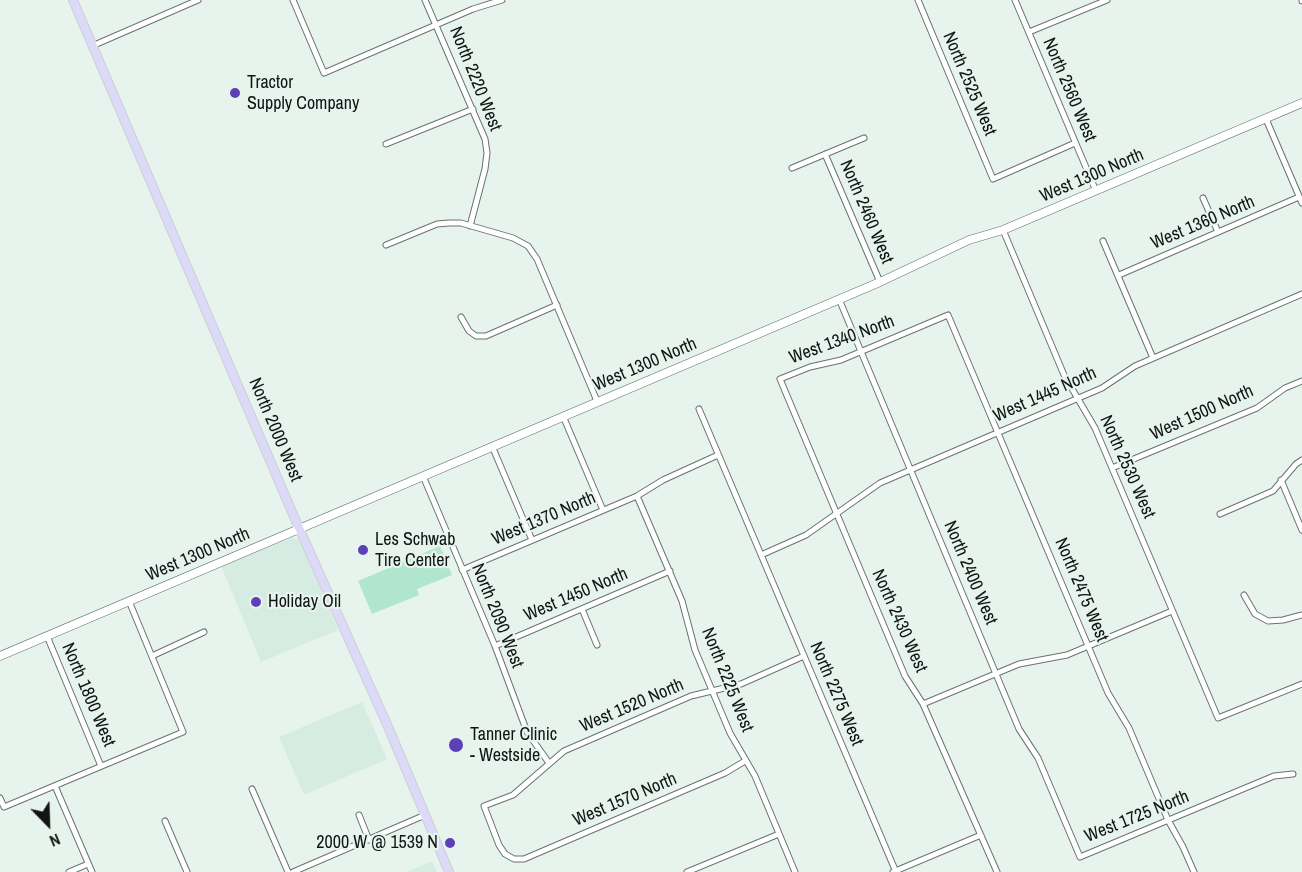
<!DOCTYPE html>
<style>
body{margin:0}
#map{position:relative;width:1302px;height:872px;overflow:hidden;background:#e7f4ee;font-family:"Archivo Narrow",sans-serif}
canvas{display:block}
.north{position:absolute;left:18px;top:794px;width:60px;height:60px;-webkit-text-stroke:4px #e7f4ee;paint-order:stroke;rotate:157deg;font-size:16px;font-weight:700;line-height:24px;text-align:center;color:#101412}
.north::after{content:'';display:block;margin:auto;width:21px;height:27px;background:#101412;clip-path:polygon(50% 0,100% 100%,50% 72%,0 100%)}
</style>
<div id="map">
<canvas width="1302" height="872"></canvas>
<div class="north">N</div>
</div>
<script>
const ctx = document.querySelector('canvas').getContext('2d');
ctx.lineJoin = 'round';
function fillPath(path, color) {
  ctx.fillStyle = color;
  ctx.fill(path, 'evenodd');
}
function poly(rows) {
  const path = new Path2D();
  for (const r of rows) {
    path.moveTo(r[0], r[1]);
    for (let i = 2; i < r.length; i += 2) path.lineTo(r[i], r[i + 1]);
  }
  return path;
}
function trace(path, color, width, dash) {
  ctx.strokeStyle = color;
  ctx.lineWidth = width;
  ctx.lineCap = dash ? 'butt' : 'round';
  ctx.setLineDash(dash || []);
  ctx.stroke(path);
}
function label(font, color, halo, rows, align = 'center') {
  ctx.font = font + ' "Archivo Narrow",sans-serif';
  ctx.lineWidth = 4.5;
  ctx.setLineDash([]);
  ctx.textBaseline = 'middle';
  ctx.strokeStyle = halo;
  ctx.fillStyle = color;
  for (const [text, x, y, turn = 0] of rows) {
    ctx.save();
    ctx.translate(x, y);
    ctx.rotate((+turn || 0) * Math.PI / 180);
    ctx.textAlign = isNaN(turn) ? turn : align;
    if (halo) ctx.strokeText(text, 0, 0);
    ctx.fillText(text, 0, 0);
    ctx.restore();
  }
}
fillPath(poly([
 [292,538,298,539,302,545,338,630,261,662,221,566],
 [362,702,387,759,304,795,279,737],
 [432,861,437,872,407,872]
]), '#d6ebe1');
fillPath(poly([
 [440,546,452,575,417,589,419,595,372,614,358,581]
]), '#b1e6ce');
const street = poly([
 [293,0,324,73,473,9,502,0],
 [425,0,485,139,487,153,485,169,470,226],
 [918,0,993,179,1075,143],
 [1015,0,1096,191],
 [1302,0,1302,1],
 [1029,32,1107,0],
 [92,46,198,0],
 [1266,119,1302,203],
 [386,144,473,109],
 [825,154,880,282],
 [792,168,864,138],
 [1203,198,1218,232],
 [1003,230,1064,375,1095,428,1218,718,1302,684],
 [1103,241,1153,358],
 [386,245,437,224,449,223,461,223,513,238,528,246,537,259,597,401],
 [1119,275,1299,197],
 [839,299,1019,729,1038,758,1080,857,1274,776,1293,774],
 [461,317,469,331,476,336,486,336,557,305],
 [699,409,896,872],
 [563,416,603,510],
 [492,446,532,540],
 [1112,468,1257,408,1285,388,1302,381],
 [423,476,495,646,527,732,549,763],
 [1281,480,1302,530],
 [637,496,682,601,695,650,730,733,755,776,795,872],
 [1220,514,1273,491,1296,464,1302,460],
 [761,555,806,535,880,483,1102,388,1135,366,1302,294],
 [462,570,637,496,663,480,718,455],
 [1244,595,1255,614,1268,621,1283,620,1302,615],
 [582,609,597,645],
 [47,636,101,766],
 [495,646,670,571],
 [152,656,204,632],
 [923,704,1019,664,1067,655,1172,611],
 [745,761,725,773,524,859,514,859,505,854,499,845,484,806,513,795,564,751,691,696,741,684,804,656],
 [55,786,92,872],
 [252,789,288,872],
 [0,798,4,807,183,732,129,601],
 [359,815,369,840],
 [165,821,187,872],
 [69,872,88,864],
 [293,872,425,815],
 [687,872,779,834],
 [893,872,981,835],
 [997,872,923,704,905,676,780,379,810,367,841,360,948,315,1108,693,1129,728,1168,820,1183,847,1194,872]
]);
const secondary = poly([
 [0,656,880,282,969,240,1003,230,1302,103]
]);
const primary = poly([
 [73,0,295,519,389,729,449,872]
]);
trace(street, '#68736e', 7);
trace(secondary, '#68736e', 9);
trace(primary, '#cfd0d0', 10);
trace(street, '#fff', 5);
trace(secondary, '#fff', 8);
trace(primary, '#dcdaf8', 8);
for (const [x, y, r, color] of [
 [235,93,6,"#5d40b8"],
 [363,550,6,"#5d40b8"],
 [256,602,6,"#5d40b8"],
 [456,745,8,"#5d40b8"],
 [450,843,6,"#5d40b8"]
]) {
  const dot = new Path2D();
  dot.arc(x, y, r, 0, 2 * Math.PI);
  ctx.fillStyle = color;
  ctx.fill(dot);
  trace(dot, '#e7f4ee', 2);
}
label('18px', '#101412', '#e7f4ee', [
 ["North 2220 West",475,79,68],
 ["North 2525 West",969,84,67],
 ["North 2560 West",1069,90,67],
 ["West 1300 North",1092,176,-23],
 ["North 2460 West",866,212,67],
 ["West 1360 North",1203,223,-23],
 ["West 1340 North",842,340,-20],
 ["West 1300 North",645,365,-23],
 ["West 1445 North",1045,395,-24],
 ["West 1500 North",1202,413,-24],
 ["North 2000 West",275,430,67],
 ["North 2530 West",1127,467,66],
 ["West 1370 North",544,519,-23],
 ["West 1300 North",198,555,-23],
 ["North 2400 West",970,573,67],
 ["North 2475 West",1081,590,67],
 ["West 1450 North",576,595,-23],
 ["North 2090 West",497,616,68],
 ["North 2430 West",899,621,66],
 ["North 2225 West",727,680,68],
 ["North 2275 West",836,694,67],
 ["North 1800 West",88,695,67],
 ["West 1520 North",632,706,-23],
 ["West 1570 North",625,800,-23],
 ["West 1725 North",1137,817,-22]
]);
label('18px', '#101412', '#e7f4ee', [
 ["Tractor",247,83],
 ["Supply Company",247,104],
 ["Les Schwab",375,540],
 ["Tire Center",375,561],
 ["Holiday Oil",268,602],
 ["Tanner Clinic",470,735],
 ["- Westside",470,756],
 ["2000 W @ 1539 N",438,843,"right"]
], 'left');
</script>
